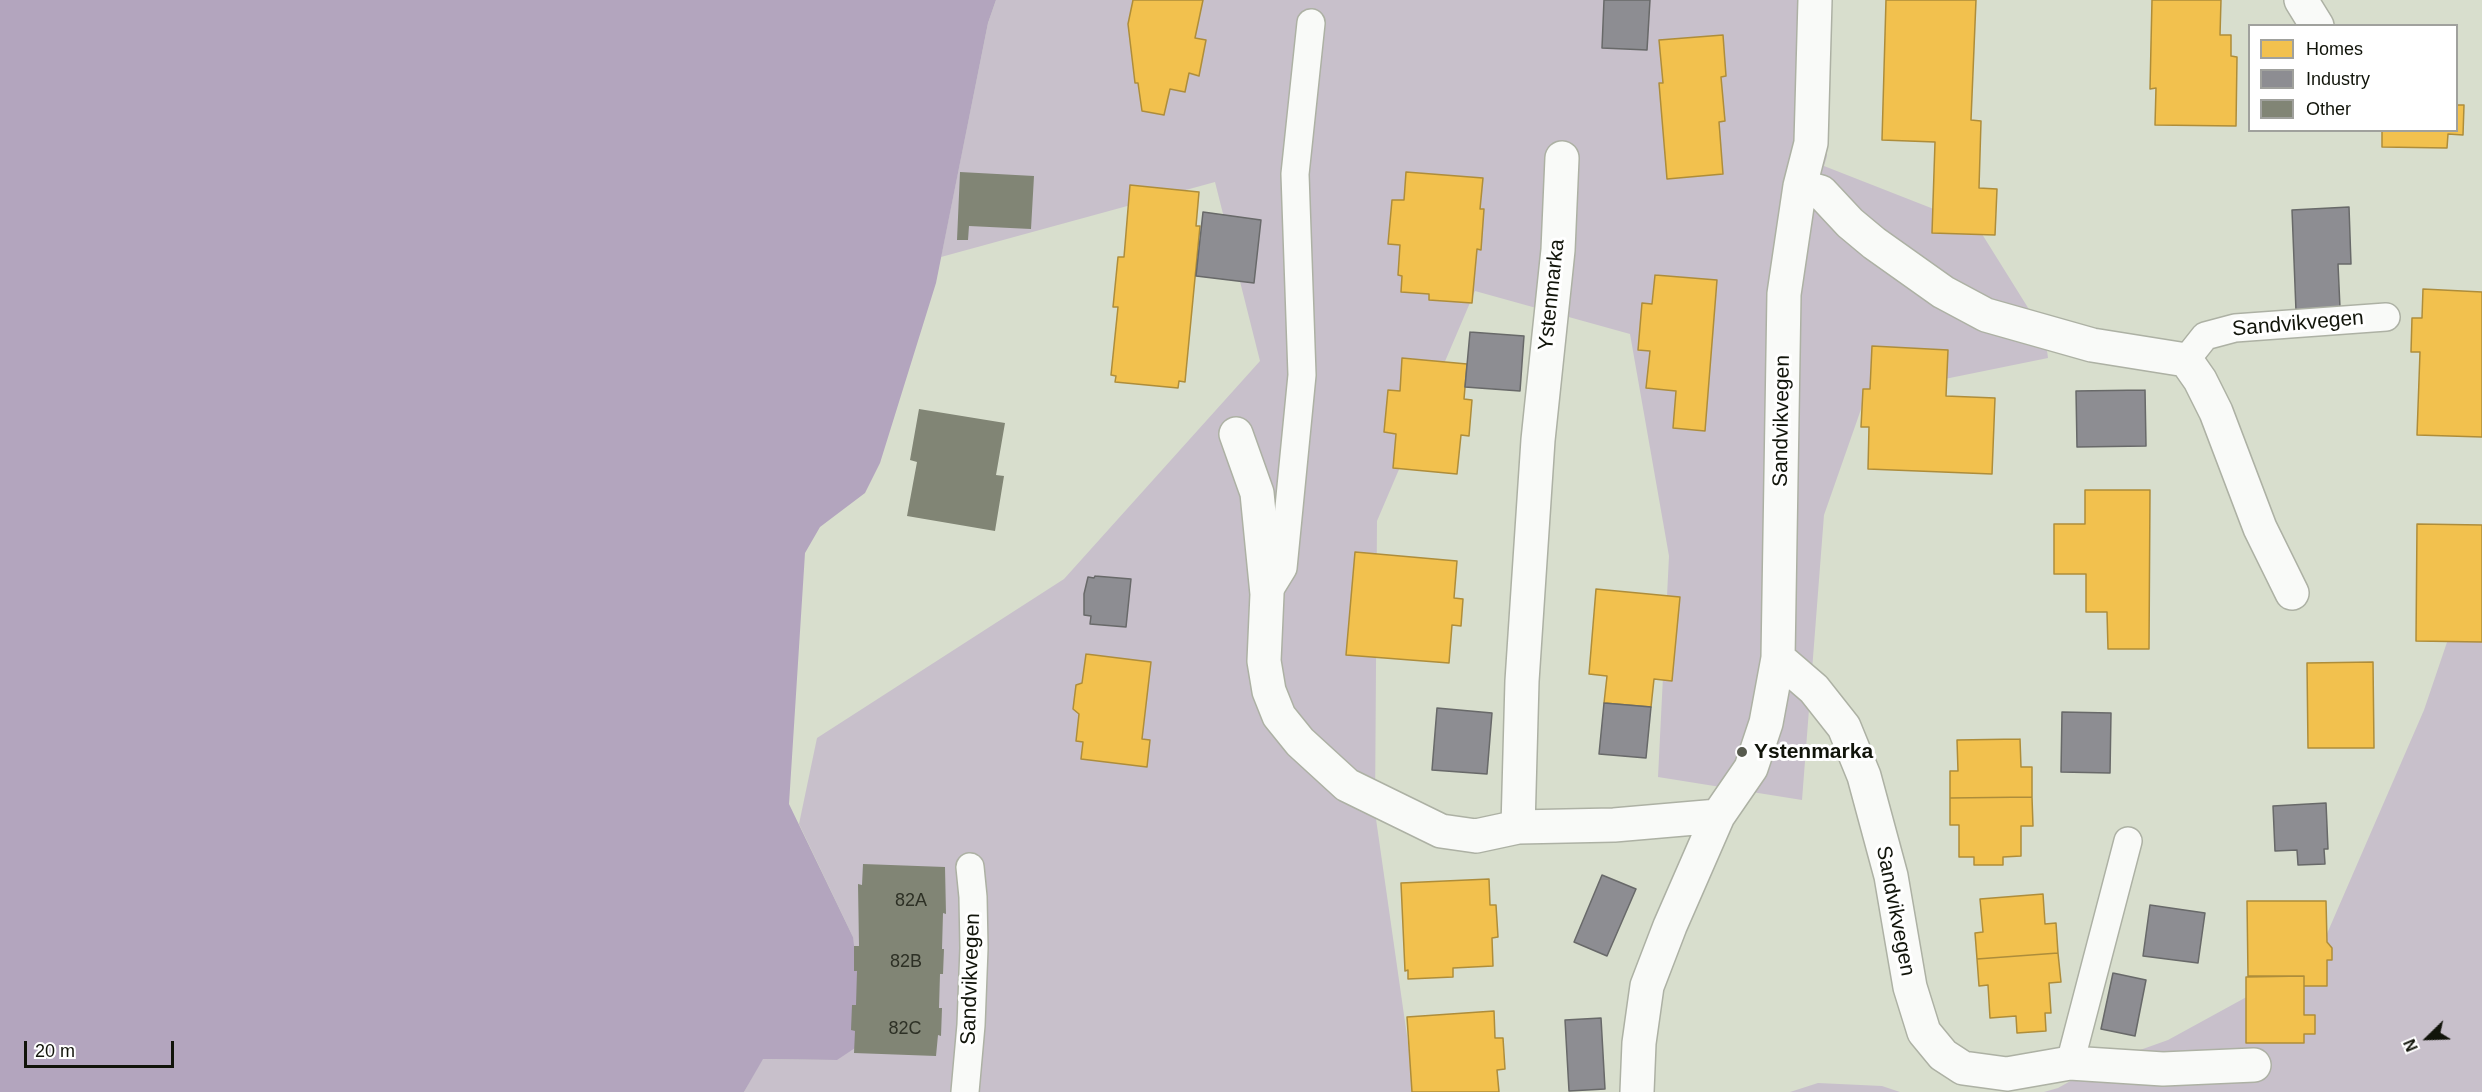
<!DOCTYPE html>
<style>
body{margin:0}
#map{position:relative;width:2482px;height:1092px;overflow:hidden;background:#d8decd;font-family:Arial,sans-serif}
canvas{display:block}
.legend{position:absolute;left:2248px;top:24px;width:210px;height:108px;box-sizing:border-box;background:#fff;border:2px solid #a0a19d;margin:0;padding:8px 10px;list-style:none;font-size:18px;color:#11140a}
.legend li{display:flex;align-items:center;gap:12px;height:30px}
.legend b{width:30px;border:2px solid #a0a19d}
.north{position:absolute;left:2398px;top:1008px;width:60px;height:60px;-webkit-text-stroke:4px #fff;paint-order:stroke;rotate:247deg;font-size:16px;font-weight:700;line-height:24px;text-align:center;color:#11140a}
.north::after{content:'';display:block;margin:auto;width:21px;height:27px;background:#11140a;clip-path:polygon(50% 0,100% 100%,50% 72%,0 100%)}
.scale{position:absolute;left:24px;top:1041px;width:150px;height:27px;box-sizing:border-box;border:3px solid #11140a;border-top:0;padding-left:8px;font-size:18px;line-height:21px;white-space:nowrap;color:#11140a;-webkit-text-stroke:4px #fff;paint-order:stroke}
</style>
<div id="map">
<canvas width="2482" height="1092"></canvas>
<ul class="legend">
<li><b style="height:16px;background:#f2c14e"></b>Homes</li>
<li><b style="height:16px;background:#8d8d92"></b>Industry</li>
<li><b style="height:16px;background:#818575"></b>Other</li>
</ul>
<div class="north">N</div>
<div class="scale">20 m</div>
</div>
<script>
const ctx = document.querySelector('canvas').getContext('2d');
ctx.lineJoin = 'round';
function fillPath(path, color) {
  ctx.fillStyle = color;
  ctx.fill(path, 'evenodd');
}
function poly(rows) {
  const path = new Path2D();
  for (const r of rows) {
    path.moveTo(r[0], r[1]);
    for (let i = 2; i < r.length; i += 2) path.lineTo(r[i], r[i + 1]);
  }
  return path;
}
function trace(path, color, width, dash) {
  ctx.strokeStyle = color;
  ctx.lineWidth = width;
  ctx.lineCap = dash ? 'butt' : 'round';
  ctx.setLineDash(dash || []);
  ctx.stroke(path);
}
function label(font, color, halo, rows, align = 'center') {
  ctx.font = font + ' Arial,sans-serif';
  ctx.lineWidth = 6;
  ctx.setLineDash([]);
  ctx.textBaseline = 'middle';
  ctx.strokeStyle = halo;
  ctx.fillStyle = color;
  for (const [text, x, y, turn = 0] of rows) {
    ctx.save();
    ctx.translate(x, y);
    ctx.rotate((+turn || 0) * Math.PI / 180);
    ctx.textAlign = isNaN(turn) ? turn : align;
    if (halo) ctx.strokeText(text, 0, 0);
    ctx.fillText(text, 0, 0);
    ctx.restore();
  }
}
fillPath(poly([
 [996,0,1817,0,1827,156,1824,166,1977,226,2045,335,2048,358,1866,395,1824,515,1802,800,1658,777,1669,556,1630,334,1475,291,1377,521,1375,812,1415,1092,744,1092,762,1059,837,1060,853,937,799,824,817,738,1064,579,1260,361,1215,182,941,257,988,23],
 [2482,539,2482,1092,2044,1092,2058,1088,2101,1064,2168,1040,2316,959,2424,710],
 [1818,1083,1882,1086,1900,1092,1790,1092]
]), '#c8c0cb');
fillPath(poly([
 [0,0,996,0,988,23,936,283,880,463,865,493,820,527,805,553,789,804,853,937,863,1025,858,1046,837,1060,763,1059,744,1092,0,1092]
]), '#b3a5be');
const homes = poly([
 [1133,0,1203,0,1195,38,1206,40,1199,76,1189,73,1185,92,1170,89,1164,115,1142,111,1138,83,1135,83,1128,24,1133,0],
 [1886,0,1976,0,1971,120,1981,121,1979,188,1997,189,1995,235,1932,233,1935,142,1882,140,1886,0],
 [2152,0,2221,0,2220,35,2231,35,2231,56,2237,57,2236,126,2155,125,2156,88,2150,89,2152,0],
 [1723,35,1726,76,1721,77,1725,121,1719,122,1723,174,1667,179,1659,83,1663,83,1659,40,1723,35],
 [2456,105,2464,105,2463,135,2448,134,2447,148,2382,147,2382,130,2456,130,2456,105],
 [1406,172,1483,178,1480,209,1484,209,1481,250,1477,249,1472,303,1429,300,1429,294,1401,292,1402,276,1398,275,1400,245,1388,244,1392,200,1404,200,1406,172],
 [1130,185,1199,192,1196,226,1200,226,1185,382,1179,381,1178,388,1115,382,1116,376,1111,375,1118,307,1113,307,1118,257,1124,257,1130,185],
 [1655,275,1717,280,1705,431,1673,428,1676,391,1646,388,1650,351,1638,350,1642,303,1652,304,1655,275],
 [2423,289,2482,292,2482,437,2417,435,2420,352,2411,352,2412,318,2422,318,2423,289],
 [1872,346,1948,350,1946,396,1995,398,1992,474,1868,469,1869,427,1861,427,1863,389,1870,389,1872,346],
 [1402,358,1467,364,1464,399,1472,400,1469,436,1461,435,1457,474,1393,468,1396,434,1384,432,1388,390,1400,391,1402,358],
 [2085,490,2150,490,2149,649,2108,649,2107,612,2086,612,2086,574,2054,574,2054,524,2085,524,2085,490],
 [2417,524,2482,525,2482,642,2416,641,2417,524],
 [1355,552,1457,561,1454,598,1463,599,1461,626,1452,625,1449,663,1346,655,1355,552],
 [1596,589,1680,597,1672,681,1654,679,1651,707,1604,703,1607,676,1589,674,1596,589],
 [1086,654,1151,662,1142,739,1150,740,1147,767,1081,759,1083,742,1076,741,1079,714,1073,709,1076,685,1082,683,1086,654],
 [2373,662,2374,748,2308,748,2307,663,2373,662],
 [2020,739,2021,767,2032,767,2032,797,1950,798,1950,771,1958,771,1957,740,2020,739],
 [2032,797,2033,826,2021,826,2021,856,2003,857,2003,865,1974,865,1974,857,1959,857,1959,825,1950,825,1950,798,2032,797],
 [1489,879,1490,905,1496,905,1498,937,1492,938,1493,966,1453,968,1453,977,1408,979,1408,970,1405,971,1401,883,1489,879],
 [2043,894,2045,924,2056,923,2058,953,1977,959,1975,933,1983,932,1980,899,2043,894],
 [2247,901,2326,901,2327,942,2332,948,2332,960,2327,960,2327,986,2304,986,2304,976,2248,976,2247,901],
 [2058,953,2061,982,2049,983,2051,1013,2045,1013,2046,1031,2017,1033,2016,1016,1990,1018,1988,985,1979,986,1977,959,2058,953],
 [2304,976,2304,1015,2315,1015,2315,1034,2304,1034,2304,1043,2246,1043,2246,977,2304,976],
 [1494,1011,1495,1038,1503,1038,1505,1069,1497,1070,1499,1092,1412,1092,1407,1017,1494,1011]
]);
fillPath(homes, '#f2c14e');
trace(homes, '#ae8d3a', 1.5);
const industry = poly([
 [1604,0,1650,0,1647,50,1602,48,1604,0],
 [2349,207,2351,264,2338,264,2340,308,2296,311,2292,210,2349,207],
 [1203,212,1261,220,1254,283,1196,276,1203,212],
 [1470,332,1524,336,1520,391,1465,387,1470,332],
 [2145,390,2146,446,2077,447,2076,391,2145,390],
 [1095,576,1131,579,1126,627,1090,624,1091,616,1084,615,1084,594,1088,577,1094,578,1095,576],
 [1604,703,1651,707,1646,758,1599,754,1604,703],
 [1437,708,1492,713,1487,774,1432,770,1437,708],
 [2062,712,2111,713,2110,773,2061,772,2062,712],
 [2326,803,2328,849,2324,849,2325,864,2298,865,2297,850,2275,851,2273,806,2326,803],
 [1602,875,1636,889,1607,956,1574,942,1602,875],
 [2150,905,2205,913,2198,963,2143,956,2150,905],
 [2113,973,2146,980,2135,1036,2101,1029,2113,973],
 [1601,1018,1605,1089,1569,1091,1565,1020,1601,1018]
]);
fillPath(industry, '#8d8d92');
trace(industry, '#686969', 1.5);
fillPath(poly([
 [960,172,1034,176,1031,229,969,226,968,240,957,240],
 [919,409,1005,423,996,475,1004,476,995,531,907,516,917,462,910,460],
 [863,864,945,867,946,914,943,913,942,949,944,949,943,974,940,974,939,1008,942,1008,941,1036,938,1035,936,1056,854,1053,855,1031,851,1030,852,1005,856,1005,857,971,854,971,854,946,859,946,858,884,862,885]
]), '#818575');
const lane = poly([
 [2186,360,2205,336,2235,328,2386,317],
 [1267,594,1283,568,1302,375,1295,174,1311,23],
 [2070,1063,2128,841],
 [965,1092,971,1025,974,948,973,897,970,867]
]);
const street = poly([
 [2301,0,2317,26],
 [1800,186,1821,192,1850,223,1874,243,1943,292,1986,315,2092,345,2186,360,2200,380,2216,412,2260,528,2292,593],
 [1236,434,1257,493,1267,594,1264,661,1269,691,1279,716,1300,742,1347,785,1441,831,1476,836,1518,827,1614,825,1718,816],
 [1778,658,1814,689,1844,727,1864,776,1891,876,1910,987,1924,1032,1943,1055,1963,1068,2007,1074,2070,1063,2163,1069,2254,1065],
 [1518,827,1522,681,1538,440,1558,250,1562,158],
 [1637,1092,1639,1043,1647,986,1670,926,1718,816,1751,768,1766,723,1778,658,1784,294,1800,186,1811,143,1815,0]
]);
trace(lane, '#adb1a4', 30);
trace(street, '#adb1a4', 36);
trace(lane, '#f9faf8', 27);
trace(street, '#f9faf8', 33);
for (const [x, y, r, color] of [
 [1742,752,6,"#575b4e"]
]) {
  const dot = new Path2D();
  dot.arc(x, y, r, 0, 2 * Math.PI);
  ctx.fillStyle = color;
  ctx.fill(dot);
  trace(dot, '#fff', 2);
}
label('18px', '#2d3025', null, [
 ["82A",911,901],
 ["82B",906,962],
 ["82C",905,1029]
]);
label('21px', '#11140a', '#fff', [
 ["Ystenmarka",1552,295,-84],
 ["Sandvikvegen",2298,324,-5],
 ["Sandvikvegen",1782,421,-89],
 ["Sandvikvegen",1895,911,79],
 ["Sandvikvegen",971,979,-88]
]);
label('bold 21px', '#11140a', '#fff', [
 ["Ystenmarka",1754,752]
], 'left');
</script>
